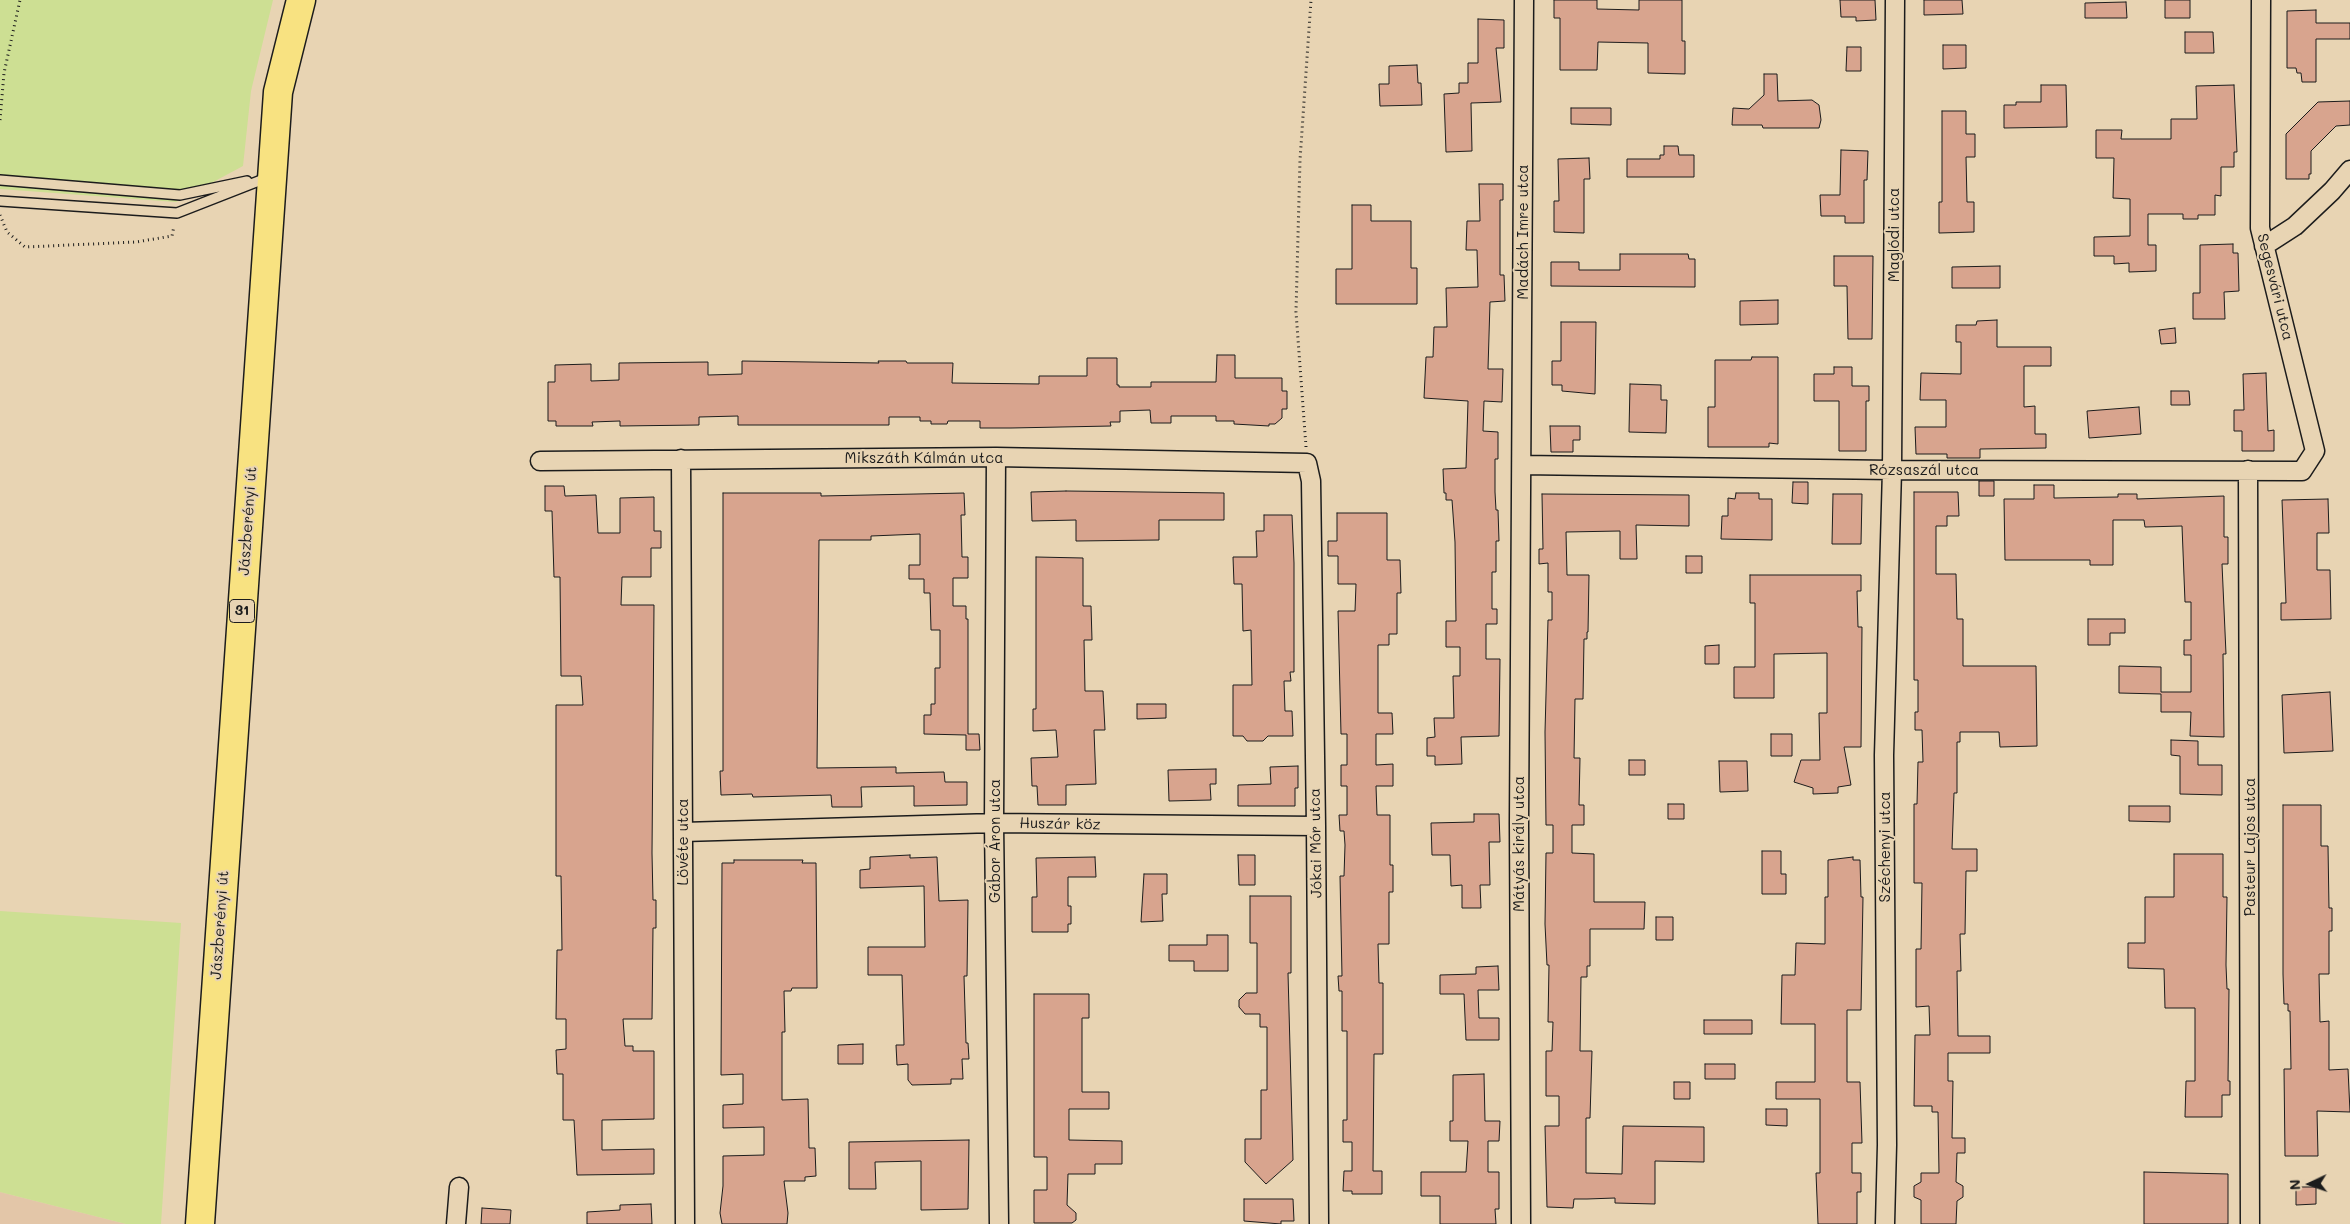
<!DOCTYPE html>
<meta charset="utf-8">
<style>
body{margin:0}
#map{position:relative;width:2350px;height:1224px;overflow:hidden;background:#e8d4b3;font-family:Mali,sans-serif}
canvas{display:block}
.north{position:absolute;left:2285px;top:1159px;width:50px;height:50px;-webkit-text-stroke:4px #e8d4b3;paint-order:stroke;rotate:267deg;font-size:14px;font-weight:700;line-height:20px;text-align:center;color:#1c1c1c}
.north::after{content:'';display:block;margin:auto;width:18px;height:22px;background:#1c1c1c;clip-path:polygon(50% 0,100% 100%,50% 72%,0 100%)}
</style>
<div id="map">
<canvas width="2350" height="1224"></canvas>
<div class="north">N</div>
</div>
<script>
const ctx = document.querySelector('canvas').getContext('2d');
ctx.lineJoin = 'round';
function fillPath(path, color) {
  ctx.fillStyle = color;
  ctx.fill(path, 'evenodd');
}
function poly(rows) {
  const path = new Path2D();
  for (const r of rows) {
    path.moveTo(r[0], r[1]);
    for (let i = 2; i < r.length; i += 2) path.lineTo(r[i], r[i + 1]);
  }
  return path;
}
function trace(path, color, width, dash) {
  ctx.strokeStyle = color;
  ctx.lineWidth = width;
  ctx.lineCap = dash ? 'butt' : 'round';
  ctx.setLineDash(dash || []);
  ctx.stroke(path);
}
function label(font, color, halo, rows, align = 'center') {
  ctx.font = font + ' Mali,sans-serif';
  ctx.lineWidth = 4;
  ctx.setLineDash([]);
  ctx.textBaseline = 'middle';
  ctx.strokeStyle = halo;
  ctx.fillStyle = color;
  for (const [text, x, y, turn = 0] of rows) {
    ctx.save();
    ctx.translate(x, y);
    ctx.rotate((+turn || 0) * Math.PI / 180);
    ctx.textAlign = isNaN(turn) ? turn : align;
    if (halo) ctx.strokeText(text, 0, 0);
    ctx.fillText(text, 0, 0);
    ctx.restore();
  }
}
fillPath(poly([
 [0,1192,126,1224,0,1224]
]), '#e3c6a8');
fillPath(poly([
 [0,0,273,0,251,91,243,166,176,202,0,189],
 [0,911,181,923,161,1224,126,1224,0,1192]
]), '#cddf93');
const building = poly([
 [1554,0,1597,0,1597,9,1639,10,1639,0,1682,0,1682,41,1685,41,1685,74,1648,73,1648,43,1598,42,1597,70,1560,70,1560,18,1554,18,1554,0],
 [1840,0,1875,0,1876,20,1856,21,1856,17,1841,17,1840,0],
 [1924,0,1962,0,1963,14,1924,15,1924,0],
 [2165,0,2190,0,2190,18,2165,18,2165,0],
 [2126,2,2127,18,2085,18,2085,3,2126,2],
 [2316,10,2316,23,2350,23,2350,39,2316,39,2316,82,2302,82,2301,73,2297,73,2296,68,2287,68,2287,11,2316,10],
 [1478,19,1504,20,1504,48,1496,48,1501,102,1471,103,1472,151,1446,152,1444,94,1459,93,1459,83,1468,83,1468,63,1478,63,1478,19],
 [2185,32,2213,32,2214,53,2185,53,2185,32],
 [1943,45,1966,45,1966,68,1943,69,1943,45],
 [1847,47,1861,47,1861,71,1846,71,1847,47],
 [1417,65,1418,83,1421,83,1422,105,1380,106,1379,84,1389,84,1389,66,1417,65],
 [1764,74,1777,74,1778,101,1812,100,1819,105,1821,120,1819,128,1763,128,1762,125,1732,125,1733,108,1749,109,1764,95,1764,74],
 [2041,85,2066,85,2067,127,2004,128,2004,105,2016,105,2016,102,2041,102,2041,85],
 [2234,85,2237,152,2234,152,2234,167,2221,167,2221,196,2215,195,2215,215,2198,215,2198,219,2183,219,2183,214,2148,214,2148,245,2156,245,2156,271,2129,272,2129,263,2114,264,2114,256,2094,256,2094,237,2130,236,2130,199,2113,198,2114,158,2096,158,2096,130,2122,130,2121,139,2171,139,2171,119,2197,119,2196,86,2234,85],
 [2350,101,2350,125,2336,126,2311,151,2311,174,2309,174,2309,179,2286,179,2286,134,2318,102,2350,101],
 [1571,108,1611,108,1611,125,1571,124,1571,108],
 [1942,111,1966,111,1966,134,1975,134,1975,157,1966,157,1967,202,1974,202,1974,232,1939,233,1939,202,1942,202,1942,111],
 [1664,146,1678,146,1679,155,1694,155,1694,177,1627,177,1627,159,1660,159,1660,155,1664,155,1664,146],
 [1841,150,1868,151,1867,180,1864,180,1864,223,1845,223,1845,216,1821,216,1820,195,1840,195,1841,150],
 [1589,158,1590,179,1584,179,1584,233,1554,232,1554,201,1559,201,1558,159,1589,158],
 [1479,184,1503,184,1503,200,1500,200,1500,275,1504,275,1505,301,1490,302,1488,369,1503,369,1502,402,1484,401,1483,431,1498,432,1498,459,1495,459,1495,492,1496,510,1498,510,1499,541,1496,541,1496,572,1492,572,1492,609,1497,609,1497,624,1486,624,1486,659,1500,659,1499,736,1461,737,1462,764,1435,765,1435,756,1427,756,1427,738,1435,737,1434,718,1454,718,1453,676,1460,676,1460,647,1446,647,1446,621,1456,621,1455,542,1452,500,1446,500,1446,493,1444,493,1443,469,1466,468,1468,401,1424,398,1426,357,1433,357,1434,327,1447,327,1446,288,1478,287,1477,250,1466,250,1467,221,1480,221,1479,184],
 [1352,205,1371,205,1371,221,1411,221,1411,268,1417,268,1417,304,1336,304,1336,269,1352,269,1352,205],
 [2233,244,2233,253,2238,253,2239,291,2224,292,2225,319,2193,319,2193,293,2200,293,2200,245,2233,244],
 [1620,254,1688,254,1689,259,1695,259,1695,287,1551,286,1551,262,1579,262,1579,270,1620,270,1620,254],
 [1834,256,1873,256,1872,339,1848,339,1847,286,1834,286,1834,256],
 [2000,266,2000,288,1952,288,1952,267,2000,266],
 [1778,300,1778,324,1740,325,1740,301,1778,300],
 [1997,320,1997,347,2051,347,2051,366,2024,366,2024,407,2035,406,2035,434,2046,434,2046,448,1980,449,1980,458,1947,458,1947,454,1916,454,1915,427,1946,427,1946,400,1920,400,1921,373,1961,374,1961,342,1956,342,1956,325,1976,325,1977,321,1997,320],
 [1561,322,1596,322,1595,394,1562,391,1562,385,1552,385,1552,361,1561,361,1561,322],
 [2175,328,2176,343,2161,344,2159,330,2175,328],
 [1217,355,1235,355,1235,378,1282,378,1282,391,1287,391,1287,409,1282,409,1282,418,1275,424,1269,424,1269,426,1234,424,1234,421,1216,421,1216,416,1171,416,1171,423,1151,423,1150,410,1120,411,1120,422,1110,422,1111,426,1011,428,980,428,980,421,948,421,947,424,931,424,931,421,920,421,920,417,889,417,889,425,738,425,738,416,699,417,699,425,620,426,620,421,592,422,593,426,556,426,556,421,548,421,548,382,555,382,555,365,591,364,591,381,619,380,619,363,708,362,708,375,742,374,742,361,879,363,878,361,906,361,907,363,953,363,952,383,1039,384,1039,376,1087,376,1087,358,1117,358,1117,385,1119,385,1119,387,1151,387,1151,382,1216,382,1217,355],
 [1752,357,1778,357,1778,444,1769,443,1769,447,1708,447,1708,407,1715,407,1715,360,1751,360,1752,357],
 [1834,367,1852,367,1852,386,1869,386,1869,401,1866,401,1866,451,1839,451,1839,401,1814,401,1814,374,1834,374,1834,367],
 [2266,373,2268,431,2274,430,2274,451,2242,451,2242,431,2234,431,2234,410,2244,410,2243,374,2266,373],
 [1630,384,1661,385,1661,400,1667,400,1666,433,1629,432,1630,384],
 [2171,391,2189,391,2190,405,2171,405,2171,391],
 [2139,407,2141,434,2089,438,2087,411,2139,407],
 [1550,426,1580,426,1580,440,1573,440,1573,452,1551,452,1550,426],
 [1979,481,1994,481,1994,496,1979,496,1979,481],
 [1793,482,1808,482,1808,504,1792,503,1793,482],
 [2034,485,2054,485,2054,498,2118,497,2118,494,2137,494,2137,499,2224,496,2224,537,2228,537,2228,564,2222,564,2226,654,2223,654,2224,737,2190,736,2191,712,2161,712,2161,694,2119,693,2119,666,2161,667,2161,692,2191,692,2191,655,2184,655,2184,640,2191,640,2191,602,2185,602,2182,526,2145,527,2144,520,2113,520,2113,565,2090,565,2090,560,2005,560,2004,499,2034,499,2034,485],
 [545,486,564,486,565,496,596,495,598,533,620,533,620,498,654,497,654,531,661,531,661,548,651,548,651,577,622,577,621,605,654,605,652,853,653,900,656,900,656,928,653,928,652,1019,623,1019,625,1046,633,1046,633,1051,654,1051,654,1119,602,1120,602,1150,654,1149,654,1174,577,1175,574,1120,563,1120,563,1074,557,1074,556,1050,566,1049,566,1019,556,1019,557,950,562,950,561,876,556,876,556,705,583,705,581,676,561,676,560,577,554,577,552,511,545,511,545,486],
 [1066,491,1224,493,1224,520,1159,520,1159,540,1076,541,1076,520,1032,521,1031,492,1066,491],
 [1914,492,1958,492,1959,516,1947,516,1947,526,1936,526,1936,574,1956,574,1957,619,1963,619,1963,666,2036,666,2037,746,2000,747,1999,732,1960,732,1960,742,1957,742,1957,793,1954,793,1952,849,1977,849,1977,871,1966,871,1965,934,1960,934,1961,971,1957,971,1958,1036,1990,1036,1990,1053,1948,1053,1948,1081,1953,1081,1952,1138,1965,1138,1965,1153,1957,1153,1956,1182,1963,1186,1963,1197,1957,1201,1956,1224,1921,1224,1921,1200,1914,1197,1914,1186,1921,1182,1921,1173,1939,1173,1938,1112,1932,1112,1932,1106,1914,1106,1915,1035,1930,1035,1929,1006,1916,1007,1916,949,1921,949,1922,883,1914,883,1914,804,1917,804,1918,762,1923,762,1922,730,1915,730,1915,712,1918,712,1918,680,1914,680,1914,492],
 [723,493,821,493,821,496,964,493,965,515,961,515,962,557,968,557,968,578,953,578,953,606,966,606,966,619,968,619,968,734,979,734,980,750,966,750,966,735,924,734,924,715,931,715,931,704,935,704,935,668,940,668,940,630,931,630,930,593,924,593,924,579,909,579,909,565,920,565,920,534,871,536,871,540,819,540,817,768,896,767,896,773,944,772,945,782,967,782,967,805,914,806,914,786,861,787,862,807,832,807,831,795,753,797,752,794,721,795,720,771,723,771,723,493],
 [1736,493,1759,493,1759,499,1772,499,1772,540,1721,539,1722,516,1728,516,1728,498,1735,499,1736,493],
 [1542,494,1689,495,1689,526,1636,525,1637,559,1620,559,1620,531,1566,532,1567,575,1589,575,1588,632,1587,632,1587,639,1584,639,1583,699,1575,699,1574,758,1580,758,1579,805,1584,805,1584,825,1572,825,1572,853,1594,854,1594,902,1645,902,1644,929,1590,929,1590,966,1587,966,1587,977,1581,977,1580,1051,1592,1051,1590,1118,1586,1118,1586,1173,1622,1174,1623,1126,1704,1127,1704,1162,1655,1161,1655,1204,1615,1203,1615,1198,1587,1199,1574,1199,1573,1208,1547,1207,1545,1126,1559,1126,1559,1096,1546,1096,1546,1051,1552,1051,1553,1022,1548,1022,1549,965,1547,965,1545,924,1546,853,1553,853,1553,825,1546,825,1545,732,1548,620,1552,620,1552,592,1548,592,1548,563,1539,564,1539,549,1543,549,1542,494],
 [1833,494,1862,494,1861,544,1832,544,1833,494],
 [2328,499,2329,533,2317,533,2317,570,2330,570,2331,619,2281,620,2281,603,2286,603,2282,500,2328,499],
 [1337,513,1387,513,1387,560,1400,560,1401,593,1397,593,1397,634,1389,634,1389,645,1378,645,1378,713,1392,713,1393,734,1376,734,1376,765,1393,764,1393,786,1376,786,1377,815,1390,815,1390,865,1393,865,1393,892,1389,892,1389,944,1378,944,1379,983,1383,983,1383,1054,1374,1054,1373,1171,1382,1171,1382,1194,1352,1194,1352,1191,1343,1191,1344,1171,1352,1171,1352,1142,1343,1142,1343,1120,1347,1120,1347,1031,1342,1031,1342,991,1339,991,1338,976,1342,976,1340,876,1344,876,1345,845,1344,831,1340,831,1339,815,1347,815,1347,786,1341,786,1341,765,1347,765,1347,734,1341,734,1338,611,1355,611,1356,584,1338,584,1338,556,1328,556,1328,541,1337,541,1337,513],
 [1264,515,1292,515,1294,563,1294,672,1290,672,1291,681,1284,681,1285,711,1292,711,1293,736,1268,736,1263,741,1247,741,1243,736,1233,736,1233,685,1252,685,1251,630,1243,631,1242,584,1234,584,1233,557,1257,557,1256,531,1264,531,1264,515],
 [1686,556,1702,556,1702,573,1686,573,1686,556],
 [1036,557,1083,558,1083,606,1091,606,1092,640,1084,640,1085,691,1103,691,1105,730,1094,730,1096,784,1066,785,1066,805,1038,805,1037,786,1032,786,1031,758,1058,757,1056,730,1033,731,1033,709,1036,709,1036,557],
 [1750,575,1861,575,1861,591,1857,591,1858,627,1862,627,1861,747,1844,747,1851,785,1838,787,1838,793,1813,794,1813,788,1794,782,1801,760,1820,760,1819,713,1827,713,1827,653,1774,654,1774,698,1734,698,1734,667,1755,667,1755,603,1750,603,1750,575],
 [2088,619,2125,619,2125,633,2110,633,2110,645,2088,645,2088,619],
 [1719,645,1719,664,1705,664,1705,646,1719,645],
 [2330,692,2333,751,2284,753,2282,695,2330,692],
 [1137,704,1166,704,1166,718,1137,719,1137,704],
 [1771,734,1792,734,1792,756,1771,756,1771,734],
 [2171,740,2198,741,2198,765,2222,765,2222,795,2180,794,2180,756,2171,755,2171,740],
 [1629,760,1645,760,1645,775,1629,775,1629,760],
 [1719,761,1747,761,1748,791,1720,792,1719,761],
 [1298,766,1298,788,1295,788,1295,806,1238,806,1238,785,1271,784,1270,767,1298,766],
 [1216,769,1216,784,1210,784,1211,800,1169,801,1168,770,1216,769],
 [1668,804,1684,804,1684,819,1668,819,1668,804],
 [2283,805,2321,805,2321,846,2328,846,2329,908,2332,908,2332,931,2329,931,2329,974,2319,974,2320,1022,2329,1021,2329,1070,2348,1069,2350,1112,2317,1111,2318,1156,2285,1156,2284,1069,2291,1069,2290,1011,2288,1011,2288,1004,2284,1004,2283,974,2283,805],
 [2129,806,2170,806,2170,822,2129,821,2129,806],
 [1474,814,1499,814,1500,842,1489,842,1490,885,1480,885,1481,908,1462,908,1462,885,1451,886,1450,855,1432,855,1431,823,1474,822,1474,814],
 [1762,851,1781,851,1781,874,1786,874,1786,894,1762,894,1762,851],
 [2174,854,2223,854,2223,897,2227,897,2226,965,2227,989,2229,989,2228,1081,2230,1081,2230,1095,2222,1095,2222,1117,2185,1117,2186,1081,2195,1081,2195,1008,2165,1008,2164,969,2128,968,2128,943,2145,943,2145,897,2174,897,2174,854],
 [910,855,910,858,937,857,939,901,968,900,967,976,964,976,966,1043,968,1043,969,1059,962,1059,963,1079,951,1079,951,1084,912,1085,908,1080,908,1064,897,1065,896,1045,904,1045,902,975,868,975,868,947,925,947,924,886,860,888,860,870,870,869,870,857,910,855],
 [1238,855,1255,855,1255,885,1239,885,1238,855],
 [1095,857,1096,877,1068,877,1068,906,1071,906,1071,924,1068,924,1068,932,1032,932,1032,897,1037,897,1036,858,1095,857],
 [1853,857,1853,860,1860,860,1861,897,1863,897,1861,1010,1847,1010,1847,1082,1860,1082,1862,1143,1852,1143,1852,1173,1861,1173,1861,1192,1857,1192,1857,1224,1818,1224,1816,1173,1820,1173,1820,1099,1776,1099,1776,1082,1815,1082,1815,1024,1781,1024,1782,975,1795,975,1796,943,1825,944,1825,897,1828,897,1828,860,1853,857],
 [734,860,803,860,802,863,816,863,817,988,792,988,791,991,784,991,785,1032,782,1032,782,1100,808,1099,809,1148,815,1148,816,1176,805,1177,805,1181,784,1181,788,1213,787,1224,722,1224,720,1213,723,1186,723,1156,764,1155,764,1127,723,1128,723,1105,743,1104,743,1074,721,1075,722,863,734,863,734,860],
 [1144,874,1167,874,1167,894,1162,894,1163,921,1141,922,1144,874],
 [1250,896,1291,896,1291,973,1288,973,1293,1160,1266,1184,1245,1162,1245,1139,1261,1139,1261,1090,1267,1090,1267,1027,1260,1027,1260,1014,1245,1014,1239,1007,1239,1000,1246,993,1257,993,1257,943,1250,943,1250,896],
 [1656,917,1673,917,1673,940,1656,940,1656,917],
 [1207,935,1228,935,1228,971,1194,971,1194,961,1169,961,1169,945,1207,945,1207,935],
 [1498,966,1499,990,1478,990,1479,1018,1499,1018,1499,1040,1466,1040,1464,994,1440,994,1440,975,1476,974,1476,967,1498,966],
 [1034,994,1089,994,1089,1018,1082,1018,1082,1092,1109,1092,1109,1109,1069,1109,1069,1140,1122,1141,1122,1164,1095,1164,1095,1174,1068,1174,1067,1205,1076,1213,1076,1220,1072,1223,1034,1223,1034,1190,1047,1190,1047,1157,1034,1157,1034,994],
 [1704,1020,1752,1020,1752,1034,1704,1034,1704,1020],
 [863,1044,863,1064,838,1064,838,1045,863,1044],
 [1705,1064,1735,1064,1735,1079,1705,1079,1705,1064],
 [1484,1074,1485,1121,1500,1121,1499,1141,1488,1141,1488,1172,1499,1172,1499,1209,1495,1209,1496,1224,1440,1224,1440,1196,1421,1196,1421,1172,1466,1172,1468,1141,1450,1141,1450,1121,1453,1121,1453,1075,1484,1074],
 [1674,1082,1690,1082,1690,1099,1674,1099,1674,1082],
 [1766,1109,1787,1109,1787,1126,1766,1125,1766,1109],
 [969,1140,968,1209,921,1210,921,1161,875,1162,876,1189,849,1189,849,1142,969,1140],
 [2144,1172,2228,1174,2228,1224,2144,1224,2144,1172],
 [2296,1187,2316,1187,2316,1204,2296,1205,2296,1187],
 [1244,1199,1293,1199,1294,1221,1281,1221,1281,1224,1244,1221,1244,1199],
 [651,1204,652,1224,587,1224,587,1212,620,1210,620,1205,651,1204],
 [482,1208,511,1210,510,1224,481,1224,482,1208]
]);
fillPath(building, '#d8a48e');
trace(building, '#1c1c1c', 1);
const service = poly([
 [0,180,180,195,247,181],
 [0,201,177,213,269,177]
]);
const minor = poly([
 [2264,246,2295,226,2332,191,2350,170],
 [996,457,994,823,999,1224],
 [681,459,685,1224],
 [540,461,996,457,1307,463,1311,481,1316,826,1319,1224],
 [1522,465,1892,470,2302,471,2315,451,2260,228,2261,0],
 [2248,470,2250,1224],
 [683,832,994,823,1316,826],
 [456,1224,459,1187],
 [1521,1224,1519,823,1524,0],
 [1885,1224,1887,1145,1884,755,1892,470,1895,0]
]);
const primary = poly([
 [200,1224,278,92,301,0]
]);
trace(service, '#1c1c1c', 12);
trace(minor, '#1c1c1c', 21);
trace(primary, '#1c1c1c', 31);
trace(poly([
 [0,120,4,73,20,0],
 [0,215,7,232,25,247,136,242,172,236,174,226],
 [1306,447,1296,312,1300,160,1311,0]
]), '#1c1c1c', 3, [1, 4]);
trace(service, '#e8d4b3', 9);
trace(minor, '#e8d4b3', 18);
trace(primary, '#f8e281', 28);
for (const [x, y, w] of [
 [242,611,25]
]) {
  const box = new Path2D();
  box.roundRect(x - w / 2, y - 11.5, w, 23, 4);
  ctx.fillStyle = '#e8d4b3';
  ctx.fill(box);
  trace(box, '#1c1c1c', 1);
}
label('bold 14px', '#1c1c1c', null, [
 ["31",242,611]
]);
label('15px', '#1c1c1c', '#e8d4b3', [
 ["Madách Imre utca",1523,232,-90],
 ["Maglódi utca",1894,235,-90],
 ["Segesvári utca",2275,287,76],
 ["Mikszáth Kálmán utca",924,458],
 ["Rózsaszál utca",1924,470],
 ["Jászberényi út",248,521,-86],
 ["Huszár köz",1060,824,1],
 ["Gábor Áron utca",995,841,-90],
 ["Lövéte utca",683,842,-90],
 ["Jókai Mór utca",1316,843,-91],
 ["Mátyás király utca",1519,844,-90],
 ["Széchenyi utca",1885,847,-90],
 ["Pasteur Lajos utca",2250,847,-90],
 ["Jászberényi út",220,925,-86]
]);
</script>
